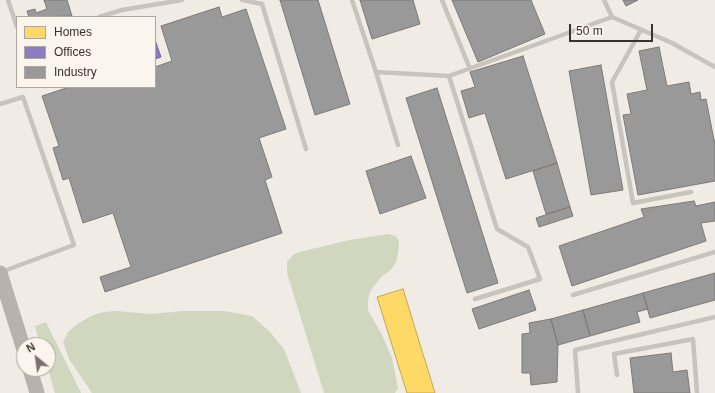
<!DOCTYPE html>
<style>
body{margin:0}
#map{position:relative;width:715px;height:393px;overflow:hidden;background:#f0ebe5;font-family:Helvetica,sans-serif}
canvas{display:block}
.legend{position:absolute;left:16px;top:16px;width:140px;height:72px;box-sizing:border-box;background:#fbf5ee;border:1px solid #aea6a0;margin:0;padding:5px 7px;list-style:none;font-size:12px;color:#3b302b}
.legend li{display:flex;align-items:center;gap:8px;height:20px}
.legend b{width:20px;border:1px solid #aea6a0}
.north{position:absolute;left:16px;top:337px;width:40px;height:40px;box-sizing:border-box;background:#fbf5ee;border:1px solid #aea6a0;border-radius:50%;rotate:331deg;font-size:11px;font-weight:700;line-height:16px;text-align:center;color:#3b302b}
.north::after{content:'';display:block;margin:auto;width:14px;height:18px;background:#7a716c;clip-path:polygon(50% 0,100% 100%,50% 72%,0 100%)}
.scale{position:absolute;left:569px;top:24px;width:84px;height:18px;box-sizing:border-box;border:2px solid #3b302b;border-top:0;padding-left:5px;font-size:12px;line-height:14px;white-space:nowrap;color:#3b302b;-webkit-text-stroke:3px #fbf5ee;paint-order:stroke}
</style>
<div id="map">
<canvas width="715" height="393"></canvas>
<ul class="legend">
<li><b style="height:11px;background:#ffd966"></b>Homes</li>
<li><b style="height:11px;background:#8e7cc3"></b>Offices</li>
<li><b style="height:11px;background:#999"></b>Industry</li>
</ul>
<div class="north">N</div>
<div class="scale">50 m</div>
</div>
<script>
const ctx = document.querySelector('canvas').getContext('2d');
ctx.lineJoin = 'round';
function fillPath(path, color) {
  ctx.fillStyle = color;
  ctx.fill(path, 'evenodd');
}
function poly(rows) {
  const path = new Path2D();
  for (const r of rows) {
    path.moveTo(r[0], r[1]);
    for (let i = 2; i < r.length; i += 2) path.lineTo(r[i], r[i + 1]);
  }
  return path;
}
function trace(path, color, width, dash) {
  ctx.strokeStyle = color;
  ctx.lineWidth = width;
  ctx.lineCap = dash ? 'butt' : 'round';
  ctx.setLineDash(dash || []);
  ctx.stroke(path);
}
fillPath(poly([
 [388,234,395,236,398,239,399,245,397,260,391,270,381,277,370,291,368,301,368,310,382,335,392,358,398,388,395,393,324,393,291,286,287,273,287,262,293,255,299,252,350,240],
 [116,311,151,314,183,311,224,311,252,316,269,331,284,349,301,393,92,393,69,359,63,342,68,332,79,323,93,315,104,312],
 [46,322,81,393,55,393,48,369,48,345,40,345,35,326]
]), '#d1d6bf');
const homes = poly([
 [403,289,435,393,407,393,377,297,403,289]
]);
fillPath(homes, '#ffd966');
trace(homes, '#c4a654', 1);
const offices = poly([
 [155,40,161,57,155,59,155,40]
]);
fillPath(offices, '#8e7cc3');
trace(offices, '#756595', 1);
const industry = poly([
 [44,0,67,0,72,16,29,17,27,11,35,9,36,13,47,9,44,0],
 [280,0,318,0,350,104,315,115,280,0],
 [360,0,413,0,420,24,372,39,360,0],
 [452,0,531,0,545,34,478,62,452,0],
 [623,0,638,0,626,6,623,0],
 [219,7,222,17,246,9,286,129,259,138,272,177,265,180,282,233,105,292,100,277,131,267,113,213,83,223,69,178,63,180,53,148,59,146,42,96,69,87,155,87,155,67,172,61,161,26,219,7],
 [659,47,667,86,689,82,691,94,700,92,701,100,706,99,714,140,715,140,715,181,638,195,623,115,631,114,627,94,647,90,639,51,659,47],
 [523,56,557,163,506,179,485,113,469,118,461,91,475,87,470,72,523,56],
 [601,65,623,190,591,195,569,71,601,65],
 [437,88,498,283,467,293,406,98,437,88],
 [411,156,426,198,380,214,366,171,411,156],
 [557,163,570,207,546,214,533,171,557,163],
 [694,201,696,206,715,202,715,221,701,223,706,241,572,286,559,246,644,217,641,209,694,201],
 [570,207,573,216,539,227,536,218,570,207],
 [715,273,715,300,650,318,643,293,715,273],
 [529,290,536,310,479,329,472,309,529,290],
 [643,293,648,309,637,312,640,322,590,336,583,310,643,293],
 [583,310,590,336,558,345,551,319,583,310],
 [551,319,558,345,557,382,531,385,530,373,522,373,522,334,530,333,529,323,551,319],
 [671,353,673,372,687,370,690,393,634,393,630,358,671,353]
]);
fillPath(industry, '#999');
trace(industry, '#7d7a78', 1);
trace(poly([
 [8,0,17,27],
 [242,0,262,4,306,149],
 [352,0,376,72],
 [442,0,470,69],
 [604,0,612,17,672,43,715,67],
 [99,17,122,10,182,0],
 [641,30,612,82,633,203,691,192],
 [0,104,23,97,74,245,1,272],
 [398,145,376,72,449,76],
 [573,295,715,252],
 [475,299,540,279,528,247,497,229,449,76,612,17],
 [617,375,614,354,693,339,697,393],
 [578,393,575,350,715,317]
]), '#c9c3be', 4.5);
trace(poly([
 [0,273,24,350],
 [30,369,37,393]
]), '#b8b1ad', 15);
</script>
